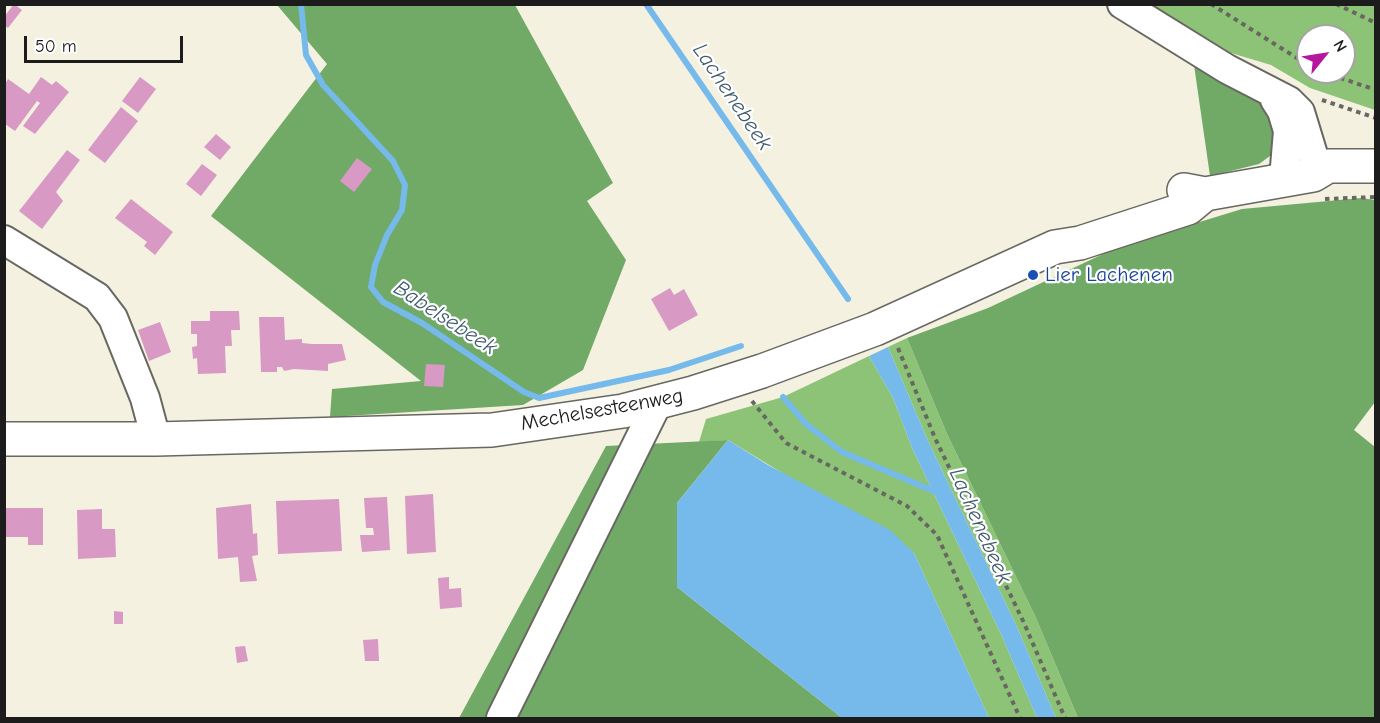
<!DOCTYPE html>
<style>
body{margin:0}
#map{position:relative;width:1380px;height:723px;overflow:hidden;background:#f4f1e0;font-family:"Comic Neue",sans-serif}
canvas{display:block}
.frame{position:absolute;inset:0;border:6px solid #1c1c1c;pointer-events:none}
.north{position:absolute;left:1296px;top:24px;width:60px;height:60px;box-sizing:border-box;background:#fff;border:2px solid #a4a4a4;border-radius:50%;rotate:60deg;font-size:16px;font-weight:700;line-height:24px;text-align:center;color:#1c1c1c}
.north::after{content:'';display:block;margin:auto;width:21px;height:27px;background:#b5179e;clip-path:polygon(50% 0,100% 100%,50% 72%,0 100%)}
.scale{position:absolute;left:24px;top:36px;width:159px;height:27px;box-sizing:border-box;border:3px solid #1c1c1c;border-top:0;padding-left:8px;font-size:18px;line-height:21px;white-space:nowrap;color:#1c1c1c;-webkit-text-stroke:4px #fff;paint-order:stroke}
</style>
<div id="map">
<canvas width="1380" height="723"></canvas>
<div class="frame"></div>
<div class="north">N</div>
<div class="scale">50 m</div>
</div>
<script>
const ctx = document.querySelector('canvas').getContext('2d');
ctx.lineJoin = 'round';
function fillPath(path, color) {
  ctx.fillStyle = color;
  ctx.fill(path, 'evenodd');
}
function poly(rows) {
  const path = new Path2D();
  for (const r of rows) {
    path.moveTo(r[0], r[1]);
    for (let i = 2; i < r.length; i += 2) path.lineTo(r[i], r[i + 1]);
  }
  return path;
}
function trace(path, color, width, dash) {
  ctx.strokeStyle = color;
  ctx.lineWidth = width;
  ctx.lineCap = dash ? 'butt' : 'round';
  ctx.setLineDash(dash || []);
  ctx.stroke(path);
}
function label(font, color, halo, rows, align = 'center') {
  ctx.font = font + ' "Comic Neue",sans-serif';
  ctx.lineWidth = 4.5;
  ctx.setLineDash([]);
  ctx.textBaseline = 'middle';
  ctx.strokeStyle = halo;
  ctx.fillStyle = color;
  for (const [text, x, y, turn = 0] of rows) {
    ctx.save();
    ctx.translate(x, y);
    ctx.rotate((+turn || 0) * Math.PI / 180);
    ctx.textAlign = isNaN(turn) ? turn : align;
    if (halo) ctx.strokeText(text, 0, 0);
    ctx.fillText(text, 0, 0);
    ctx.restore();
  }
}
fillPath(poly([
 [1153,5,1375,5,1375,110,1310,88,1271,65,1231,53],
 [1308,36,1344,36,1344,72,1308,72],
 [907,338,947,434,1036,618,1078,718,1056,718,1017,627,928,441,888,347],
 [869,356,893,398,912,448,1001,634,1037,718,989,718,914,553,728,440,699,442,706,419,783,397]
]), '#8cc376');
fillPath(poly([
 [277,5,515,5,613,183,587,201,626,260,583,370,523,405,330,417,332,389,421,381,211,216,327,64],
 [1194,65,1218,70,1277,114,1274,153,1259,164,1210,176],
 [1361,198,1375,200,1375,402,1354,430,1375,447,1375,718,1078,718,1036,618,947,434,907,338,988,308,1118,247,1242,209],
 [728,440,677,503,677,587,842,718,459,718,606,446]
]), '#71a967');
fillPath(poly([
 [888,347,928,441,1017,627,1056,718,1037,718,1001,634,912,448,893,398,869,356],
 [728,440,768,465,890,530,914,553,989,718,842,718,677,587,677,503]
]), '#75baeb');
trace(poly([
 [301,4,306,55,323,85,393,161,405,185,402,210,387,235,375,265,371,287,383,302,422,323,524,392,539,398,669,370,741,346],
 [646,4,848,299],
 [783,397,806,424,842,452,938,493]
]), '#75baeb', 6);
fillPath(poly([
 [14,4,22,10,8,28,4,25,4,17],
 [41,77,52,85,56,81,69,92,35,134,23,126,40,103,37,101,15,131,5,124,5,84,8,79,29,94],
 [140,77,156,89,138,113,122,101],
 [121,107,138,121,105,163,88,150],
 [216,134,231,147,220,160,204,147],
 [67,150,80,160,56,192,63,201,42,229,19,211],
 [357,158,372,169,354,192,340,181],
 [202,164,217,175,201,196,186,184],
 [131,199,173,232,155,255,144,246,147,242,115,218],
 [670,288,674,295,684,289,698,315,669,331,651,299],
 [210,311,239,311,240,330,231,330,232,346,225,346,226,373,198,374,197,358,193,359,192,347,197,346,197,334,191,334,191,321,210,321],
 [259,317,284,317,285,340,302,339,302,343,312,344,342,344,346,360,328,364,328,371,294,369,284,371,282,367,277,367,277,372,261,372],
 [160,322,171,352,149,361,138,330],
 [426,364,445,365,443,387,424,386],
 [433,494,436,552,407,554,405,496],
 [387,497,390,550,362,552,360,535,374,535,373,528,366,528,364,498],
 [339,499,342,551,278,554,276,501],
 [251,504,253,534,257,533,258,555,252,556,257,581,240,582,238,557,218,559,216,508],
 [5,508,43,508,43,545,28,545,28,537,5,537],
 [102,509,102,529,115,529,116,557,78,559,77,510],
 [449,577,449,589,461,588,462,607,440,609,438,578],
 [114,611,123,612,123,624,114,624],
 [378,639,379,661,365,661,363,640],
 [245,646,248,661,237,663,235,647]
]), '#d899c4');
const minor = poly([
 [1122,4,1227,69,1289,101,1300,112,1314,158,1313,175],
 [1275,100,1282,111,1288,131,1284,179],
 [4,240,97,297,113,318,145,398,156,439],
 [501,718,658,402]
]);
const major = poly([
 [1184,190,1205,194,1313,175,1328,166,1376,166],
 [4,439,156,439,492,430,623,411,693,393,762,371,875,329,1055,247,1080,243,1188,208,1205,194]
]);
trace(minor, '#686761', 32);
trace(major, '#686761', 36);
trace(poly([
 [1211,4,1308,65],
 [1336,4,1376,23],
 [1323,72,1376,90],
 [1322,100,1376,118],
 [1325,199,1376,197],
 [898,348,935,438,1024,623,1065,718],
 [752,401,786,443,907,506,937,535,1020,718]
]), '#686761', 4, [4.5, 4.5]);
trace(minor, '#fff', 28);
trace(major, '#fff', 33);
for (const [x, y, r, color] of [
 [1033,275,6,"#1a4fb4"]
]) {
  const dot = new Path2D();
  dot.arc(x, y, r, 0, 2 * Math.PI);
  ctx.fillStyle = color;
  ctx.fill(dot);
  trace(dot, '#fff', 2);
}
label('21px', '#164399', '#fff', [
 ["Lier Lachenen",1045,275]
], 'left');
label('21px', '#1c1c1c', '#fff', [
 ["Mechelsesteenweg",602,410,-10]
]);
label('italic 22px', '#405b6f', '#fff', [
 ["Lachenebeek",732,97,56],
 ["Babelsebeek",445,318,33],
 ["Lachenebeek",980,526,66]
]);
</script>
